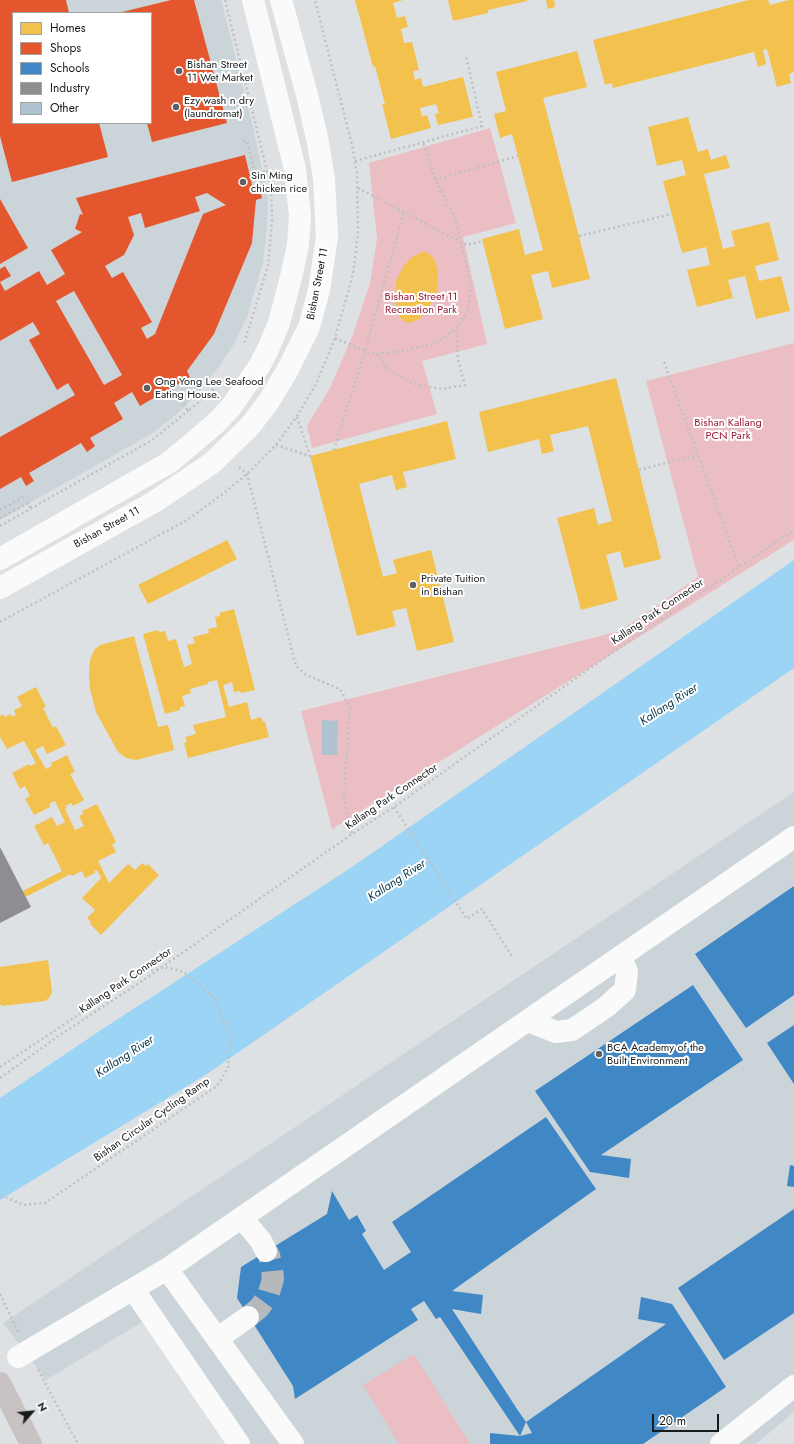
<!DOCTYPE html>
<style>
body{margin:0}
#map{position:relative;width:794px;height:1444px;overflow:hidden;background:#dee1e3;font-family:Jost,sans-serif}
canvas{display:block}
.legend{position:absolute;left:12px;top:12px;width:140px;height:112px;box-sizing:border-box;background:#fff;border:1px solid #a3a4a4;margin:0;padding:5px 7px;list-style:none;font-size:12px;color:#181b1c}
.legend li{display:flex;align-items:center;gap:8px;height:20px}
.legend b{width:20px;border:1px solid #a3a4a4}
.north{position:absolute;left:12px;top:1392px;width:40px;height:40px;-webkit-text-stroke:3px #fff;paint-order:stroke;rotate:63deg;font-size:11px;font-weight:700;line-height:16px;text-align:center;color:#181b1c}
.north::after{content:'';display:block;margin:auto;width:14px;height:18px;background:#181b1c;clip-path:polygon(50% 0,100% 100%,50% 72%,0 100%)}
.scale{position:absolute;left:652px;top:1414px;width:67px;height:18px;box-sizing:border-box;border:2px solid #181b1c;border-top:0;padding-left:5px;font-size:12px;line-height:14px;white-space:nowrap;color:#181b1c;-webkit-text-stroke:3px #fff;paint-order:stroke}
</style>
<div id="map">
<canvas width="794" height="1444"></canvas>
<ul class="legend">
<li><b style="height:11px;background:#f2c14e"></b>Homes</li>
<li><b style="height:11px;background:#e4572e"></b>Shops</li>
<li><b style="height:11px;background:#3f88c5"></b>Schools</li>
<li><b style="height:11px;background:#8d8d92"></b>Industry</li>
<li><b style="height:11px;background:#adc3cf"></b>Other</li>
</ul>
<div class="north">N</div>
<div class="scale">20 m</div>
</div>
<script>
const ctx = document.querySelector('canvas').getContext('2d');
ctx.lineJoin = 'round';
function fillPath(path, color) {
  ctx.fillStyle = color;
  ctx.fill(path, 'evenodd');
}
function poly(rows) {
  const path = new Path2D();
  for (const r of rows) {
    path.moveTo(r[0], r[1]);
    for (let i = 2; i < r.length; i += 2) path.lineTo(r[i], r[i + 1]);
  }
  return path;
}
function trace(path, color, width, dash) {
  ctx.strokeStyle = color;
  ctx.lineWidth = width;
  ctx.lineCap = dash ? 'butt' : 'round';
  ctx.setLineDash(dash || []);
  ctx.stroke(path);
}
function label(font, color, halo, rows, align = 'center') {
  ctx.font = font + ' Jost,sans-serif';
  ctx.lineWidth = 4;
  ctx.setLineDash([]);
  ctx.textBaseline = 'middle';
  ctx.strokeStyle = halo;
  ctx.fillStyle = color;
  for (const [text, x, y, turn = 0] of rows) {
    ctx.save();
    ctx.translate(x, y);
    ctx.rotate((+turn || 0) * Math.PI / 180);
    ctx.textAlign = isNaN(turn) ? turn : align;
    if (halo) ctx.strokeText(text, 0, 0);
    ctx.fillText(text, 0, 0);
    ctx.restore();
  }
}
fillPath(poly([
 [0,0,221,0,253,127,268,196,267,226,263,262,247,317,234,344,218,368,200,391,179,412,153,433,0,520],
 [13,13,151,13,151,123,13,123],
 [794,792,794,1412,756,1444,232,1444,152,1316,46,1380,3,1323]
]), '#cbd4d9');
fillPath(poly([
 [490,128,516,223,463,237,487,344,422,361,437,414,312,448,307,426,331,386,353,334,370,283,377,239,369,163],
 [794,343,794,540,332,829,301,711,620,631,698,577,646,381],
 [414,1354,470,1444,399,1444,363,1385]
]), '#ebbec3');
fillPath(poly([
 [794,560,794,668,207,1074,0,1200,0,1098,101,1030,352,867]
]), '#9bd4f4');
fillPath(poly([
 [355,0,403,0,393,3,397,18,405,16,408,27,401,29,404,43,412,42,419,70,413,71,415,80,421,78,423,87,463,77,473,117,438,125,435,114,439,113,436,104,420,108,422,116,427,115,431,128,391,139,382,104,385,104,375,66,373,67],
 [448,0,527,0,527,1,488,10,488,13,453,21],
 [546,0,554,0,555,7,548,9],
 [749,0,768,0,770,5,789,0,794,0,794,72,789,74,791,83,777,87,767,49,763,50,766,64,758,67,754,52,613,88,612,83,605,85,593,40],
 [577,51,587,87,543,98,590,279,552,288,548,271,531,275,543,319,505,329,482,239,519,229,525,255,543,250,512,134,500,138,494,114,506,111,496,72],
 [688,117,698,152,708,149,711,160,726,155,730,168,704,174,723,249,735,246,731,231,769,222,779,260,755,266,759,281,781,276,790,311,756,319,745,276,728,280,733,298,697,307,687,270,710,265,706,247,682,253,663,181,686,175,682,160,657,166,648,127],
 [425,251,433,257,438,270,437,292,427,311,419,319,410,323,402,320,398,314,396,302,396,281,403,267,412,257],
 [616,378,661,559,624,568,620,551,606,555,618,600,581,610,557,518,594,508,598,525,612,521,588,426,550,435,554,451,542,454,539,439,488,452,479,412],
 [447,421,456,459,403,472,407,487,396,490,392,475,359,484,383,577,397,573,393,560,431,550,454,642,417,651,406,608,392,611,396,626,357,636,310,456],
 [227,540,237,559,148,604,138,585],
 [234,609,255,690,241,693,240,691,234,692,232,682,223,685,229,707,247,702,251,720,261,717,263,722,265,722,269,737,188,758,184,743,187,742,185,737,196,734,193,725,226,717,217,680,208,682,208,684,190,689,191,693,182,696,185,706,180,707,180,710,165,714,143,634,158,630,159,632,165,631,168,641,176,639,184,667,192,664,187,645,195,643,193,637,209,633,208,629,217,627,215,617,220,616,219,613],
 [134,636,158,727,168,725,174,750,136,760,126,758,118,752,96,712,90,689,89,674,90,660,94,650,100,645],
 [36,687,46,707,43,708,53,728,56,726,66,745,47,754,43,746,35,750,46,769,52,766,51,763,67,755,75,772,70,774,84,800,73,806,71,803,65,806,67,808,65,809,75,830,84,826,79,816,83,814,82,811,97,804,116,842,112,844,116,852,98,861,109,883,128,864,135,870,142,863,146,866,148,864,159,875,101,935,90,924,91,922,87,918,95,910,82,898,101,878,97,870,94,871,95,873,85,878,82,871,72,876,71,874,25,897,23,891,62,871,48,843,44,845,34,826,52,817,57,826,65,822,55,801,49,804,50,807,34,815,25,799,30,796,25,786,20,789,12,773,29,764,30,766,36,763,24,741,7,749,0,737,0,716,3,714,5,717,11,714,12,717,16,715,14,710,22,706,17,697],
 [48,960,52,992,49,998,45,1001,2,1006,0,1004,0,967]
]), '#f2c14e');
fillPath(poly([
 [0,0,66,0,69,13,13,13,13,123,99,123,108,157,12,182,0,136],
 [171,0,194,0,227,123,152,142,147,123,151,123,151,13,122,12],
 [245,155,253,189,259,187,262,198,256,200,252,243,214,334,187,371,190,377,140,406,132,392,114,403,123,419,90,438,95,446,87,452,81,443,29,473,34,481,26,486,21,477,0,489,0,437,75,395,68,383,57,390,29,340,40,334,33,322,0,341,0,269,5,266,11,276,0,282,5,291,39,271,47,285,65,274,51,250,82,232,75,229,80,214,83,215,76,198],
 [207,193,226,205,203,214,155,334,147,339,141,328,152,322,123,272,112,278,105,266,124,255,134,235,128,217,141,213,145,228,200,211,195,197],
 [74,291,122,375,104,385,56,301],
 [0,199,28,248,0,264]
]), '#e4572e');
fillPath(poly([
 [794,886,794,995,746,1028,695,954],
 [693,985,743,1060,601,1155,631,1159,629,1178,590,1172,535,1091],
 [794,1025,794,1084,767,1043],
 [546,1117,596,1189,452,1291,483,1295,481,1314,452,1309,519,1412,526,1422,666,1324,638,1319,641,1297,672,1304,726,1387,643,1444,490,1444,490,1433,520,1436,440,1317,436,1319,424,1301,411,1309,418,1320,295,1399,293,1386,237,1298,241,1267,327,1214,332,1191,349,1220,357,1215,366,1231,362,1234,384,1270,411,1252,392,1222],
 [526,1422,532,1433,520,1436],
 [790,1165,794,1166,794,1187,787,1186],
 [794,1209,794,1313,724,1360,678,1288]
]), '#3f88c5');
fillPath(poly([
 [0,847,31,907,0,923]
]), '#8d8d92');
fillPath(poly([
 [322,720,338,721,337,755,322,755]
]), '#adc3cf');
trace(poly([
 [248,1317,259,1308,268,1296,273,1279,272,1268,269,1255,266,1251]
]), '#b6b9bb', 22, [22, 11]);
trace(poly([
 [225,0,271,187,272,221,268,266,244,344],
 [243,141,247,141,255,173,267,171],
 [355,161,482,126,466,56],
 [435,180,518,156],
 [358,188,467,245,483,241],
 [579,236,672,214],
 [335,338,365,351,376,354,404,351,435,343,456,329,468,310,471,286,455,218,435,180,423,142],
 [376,354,389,370,413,384,441,389,465,385,458,360,456,329],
 [664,362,739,567],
 [173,387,188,411,215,388],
 [276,445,310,456,297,417],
 [334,450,365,351,404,212],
 [239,467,247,474,296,666,306,675,340,689,350,707,344,790,345,805,352,834],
 [639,470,698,455],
 [0,510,25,496],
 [0,518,28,503,31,508],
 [0,526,152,440,188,411,191,415],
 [0,622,187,520,220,496,247,474,276,445,297,416,316,384,334,341,353,274,358,233,357,174,352,145,315,0],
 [394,807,467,919,482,909,513,958],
 [0,1067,143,972,165,967,184,972,216,1000,230,1037,228,1068,217,1086,45,1203,24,1205,0,1195],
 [0,1078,60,1035,145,979,352,834,394,807,603,659,794,530],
 [0,1294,18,1332],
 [38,1370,78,1444]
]), '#bfc1c1', 2.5, [2, 3]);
trace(poly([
 [0,559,170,462,215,424,231,407,260,365,269,347,279,323,292,273,298,245,300,216,295,169,253,0],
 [0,588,154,502,212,463,250,426,269,401,287,371,309,327,319,290,327,237,324,179,318,142,307,95,281,0],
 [528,1021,556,1032,572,1030,606,1007,625,990,627,972,621,956],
 [242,1218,261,1241,266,1251],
 [167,1269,293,1444],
 [133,1289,239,1444],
 [217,1339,248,1317],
 [18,1357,167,1269,794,837],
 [721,1444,794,1386]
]), '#fafafb', 22);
trace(poly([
 [0,1383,31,1444]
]), '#c8c2c2', 22);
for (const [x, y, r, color] of [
 [179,71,4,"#5d6062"],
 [176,107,4,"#5d6062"],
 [243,182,4,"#5d6062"],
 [147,388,4,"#5d6062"],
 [413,585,4,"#5d6062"],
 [599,1054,4,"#5d6062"]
]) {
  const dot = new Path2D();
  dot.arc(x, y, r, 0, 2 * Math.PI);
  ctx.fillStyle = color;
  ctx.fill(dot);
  trace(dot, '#fff', 1.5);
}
label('11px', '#181b1c', '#fff', [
 ["Bishan Street",187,65],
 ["11 Wet Market",187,78],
 ["Ezy wash n dry",184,101],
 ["(laundromat)",184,114],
 ["Sin Ming",251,176],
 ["chicken rice",251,189],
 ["Ong Yong Lee Seafood",155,382],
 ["Eating House.",155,395],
 ["Private Tuition",421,579],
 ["in Bishan",421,592],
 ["BCA Academy of the",607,1048],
 ["Built Environment",607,1061]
], 'left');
label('11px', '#181b1c', '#fff', [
 ["Bishan Street 11",318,284,-79],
 ["Bishan Street 11",107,528,-29],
 ["Kallang Park Connector",658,612,-34],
 ["Kallang Park Connector",392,797,-34],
 ["Kallang Park Connector",126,981,-34],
 ["Bishan Circular Cycling Ramp",152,1120,-35]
]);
label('11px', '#991d37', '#fff', [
 ["Bishan Street 11",421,297],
 ["Recreation Park",421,310],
 ["Bishan Kallang",728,423],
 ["PCN Park",728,436]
]);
label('italic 12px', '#003147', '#fff', [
 ["Kallang River",669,705,-33],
 ["Kallang River",397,881,-33],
 ["Kallang River",125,1057,-33]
]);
</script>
